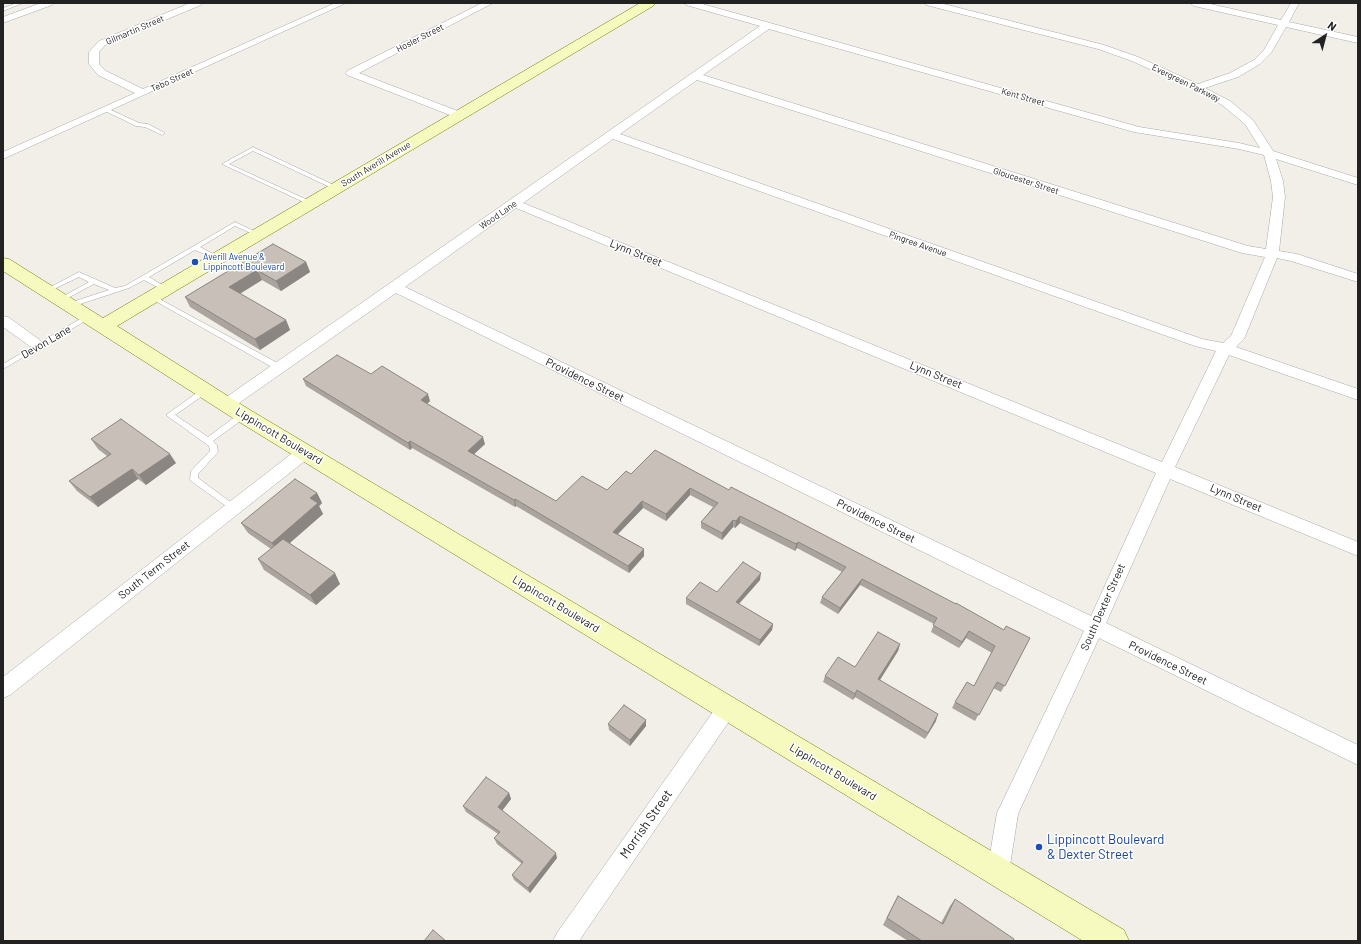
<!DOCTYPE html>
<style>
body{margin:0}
#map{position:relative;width:1361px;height:944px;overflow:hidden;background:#f2efe9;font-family:Barlow,sans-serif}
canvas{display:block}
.frame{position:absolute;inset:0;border:4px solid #222;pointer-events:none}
.north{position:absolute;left:1305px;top:16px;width:40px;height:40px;-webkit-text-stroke:3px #fff;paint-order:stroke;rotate:36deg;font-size:11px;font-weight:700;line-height:16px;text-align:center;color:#222}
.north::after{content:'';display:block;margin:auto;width:14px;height:18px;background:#222;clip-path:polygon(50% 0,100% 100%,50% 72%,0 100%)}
</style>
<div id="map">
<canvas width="1361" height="944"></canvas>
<div class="frame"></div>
<div class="north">N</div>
</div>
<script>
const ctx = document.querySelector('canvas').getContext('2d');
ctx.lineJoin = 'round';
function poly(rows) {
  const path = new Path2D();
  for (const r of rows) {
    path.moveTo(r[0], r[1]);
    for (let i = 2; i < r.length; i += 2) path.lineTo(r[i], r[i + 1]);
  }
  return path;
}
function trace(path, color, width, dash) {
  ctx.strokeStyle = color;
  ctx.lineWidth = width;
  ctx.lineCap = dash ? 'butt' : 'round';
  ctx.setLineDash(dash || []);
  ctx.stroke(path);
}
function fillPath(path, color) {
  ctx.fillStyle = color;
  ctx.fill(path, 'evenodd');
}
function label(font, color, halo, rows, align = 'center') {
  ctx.font = font + ' Barlow,sans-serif';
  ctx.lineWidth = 3;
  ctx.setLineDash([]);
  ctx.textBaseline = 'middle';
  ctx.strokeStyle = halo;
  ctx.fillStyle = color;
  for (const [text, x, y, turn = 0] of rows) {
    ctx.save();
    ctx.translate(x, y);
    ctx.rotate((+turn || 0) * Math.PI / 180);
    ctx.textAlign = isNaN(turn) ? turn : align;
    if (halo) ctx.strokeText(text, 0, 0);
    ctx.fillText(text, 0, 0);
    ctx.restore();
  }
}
const lane = poly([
 [17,3,23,3,3,11,3,8,17,3],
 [107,108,139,123,148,124,165,133,162,135,145,127,136,126,105,111,105,109,107,108],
 [253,147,338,187,339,188,334,189,253,151,229,164,312,202,312,204,310,205,222,164,253,147],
 [235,222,260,234,259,235,255,235,235,226,200,247,219,257,219,259,215,259,195,250,149,277,167,288,167,290,163,290,144,280,129,288,71,307,68,305,69,303,109,290,94,284,64,300,60,300,60,298,89,282,79,277,50,291,48,292,45,290,79,272,115,288,125,286,235,222],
 [152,295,283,366,284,368,280,370,277,370,150,298,150,296,152,295],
 [87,315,89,315,92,317,3,369,3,364,87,315],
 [205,387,208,388,209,390,208,392,175,415,208,437,240,413,246,413,247,415,246,417,213,441,217,445,218,452,198,474,198,478,236,506,237,508,236,510,233,511,191,481,190,479,191,471,210,451,209,446,166,415,205,387]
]);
const street = poly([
 [41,3,53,3,52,5,3,23,3,17,41,3],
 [190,3,202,3,201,5,105,45,99,52,99,64,106,71,143,89,335,3,346,3,3,159,3,152,135,93,98,75,89,64,89,52,99,41,190,3],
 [482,3,493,3,359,73,463,113,464,115,463,117,455,117,347,75,346,73,347,71,482,3],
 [685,3,699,3,1139,127,1239,143,1260,148,1245,124,1222,105,1193,89,1132,61,1098,49,926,5,925,3,940,3,1104,45,1138,57,1198,84,1230,73,1254,60,1264,50,1278,25,1194,6,1190,3,1206,3,1281,20,1291,3,1299,3,1289,22,1358,37,1358,43,1286,27,1271,53,1260,64,1238,77,1205,88,1230,101,1253,120,1273,151,1358,178,1358,185,1276,159,1283,181,1285,197,1279,251,1297,254,1358,274,1358,282,1291,261,1277,258,1244,339,1236,347,1358,389,1358,400,1229,355,1175,467,1358,542,1358,556,1170,479,1106,623,1358,745,1358,765,1099,638,1018,814,1009,872,1006,880,998,883,990,880,987,872,997,813,1084,631,396,293,232,408,227,409,222,408,220,404,222,400,760,26,686,5,685,3],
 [769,29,1134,132,1239,149,1264,155,1271,181,1273,197,1266,249,1248,246,703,75,769,29],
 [697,80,1242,253,1265,257,1231,336,1223,343,1202,339,620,134,697,80],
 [613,139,1195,346,1216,351,1162,462,523,203,613,139],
 [516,208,1156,473,1091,616,405,287,516,208],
 [3,316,8,317,44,343,46,346,44,349,39,351,34,349,3,327,3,316],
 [305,446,311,448,313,452,311,456,10,695,3,698,3,677,299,448,305,446],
 [727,699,734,702,737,708,734,714,579,941,553,941,557,933,720,702,727,699]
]);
const secondary = poly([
 [640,3,655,3,653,6,117,326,250,410,1124,930,1129,941,1083,941,236,420,3,271,3,258,9,259,103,318,640,3]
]);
trace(lane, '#a9a9a9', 1);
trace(street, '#a9a9a9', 1);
trace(secondary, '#707d05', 1);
fillPath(lane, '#fff');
fillPath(street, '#fff');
fillPath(secondary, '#f7fabf');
fillPath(poly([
 [273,244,306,262,310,272,281,291,262,280,240,294,286,320,290,330,260,350,190,307,185,297],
 [371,374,430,401,427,404,485,444,474,454,556,501,607,490,631,474,729,490,1004,630,1030,638,1001,692,993,688,975,721,952,708,955,702,974,686,992,653,966,638,959,648,931,632,934,624,860,585,838,614,820,603,822,597,842,572,797,548,795,551,740,523,735,528,733,527,722,540,701,528,701,522,713,507,690,495,666,521,643,508,618,534,644,549,644,556,629,573,516,506,515,507,412,448,410,450,306,386,303,379],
 [91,439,176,463,146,485,138,479,98,507,77,491,69,481,107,456,98,449],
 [317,493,322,503,319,506,323,514,290,543,340,584,316,605,264,570,258,559,271,549,248,533,241,523],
 [760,580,739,604,773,624,772,630,759,646,686,604,686,598,717,592],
 [900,644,898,651,880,680,936,721,925,739,855,697,853,700,823,682,825,676,855,667],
 [646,720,646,726,630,746,609,730,608,724],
 [509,793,511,799,502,811,557,858,530,893,514,880,512,875,522,864,497,844,494,838,498,834,466,812,463,806],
 [898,896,941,923,950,906,955,899,1013,941,908,941,883,925,894,903]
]), '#aba49e');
fillPath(poly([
 [306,262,310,272,281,291,276,281],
 [257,270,262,280,234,297,229,287],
 [286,320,290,330,260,350,255,339],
 [428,394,430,401,423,407,421,400],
 [483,437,485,444,470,458,468,451],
 [410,441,412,448,410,450,408,443],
 [170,454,176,463,146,485,139,475],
 [132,469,138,479,98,507,90,497],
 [690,488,690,495,666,521,666,514],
 [317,493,322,503,319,506,323,514,278,553,272,543,310,498],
 [515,499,516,506,515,507,514,500],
 [642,501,643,508,614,538,613,532],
 [740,516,740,523,735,528,736,521],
 [733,520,733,527,722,540,722,533],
 [798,542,797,548,795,551,796,544],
 [644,549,644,556,629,573,628,566],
 [335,573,340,584,316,605,310,595],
 [761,573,760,580,735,608,736,602],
 [862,579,860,585,838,614,840,608],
 [773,624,772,630,759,646,760,640],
 [969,631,966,638,959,648,962,642],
 [900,644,898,651,876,686,878,679],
 [857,690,855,697,853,700,855,694],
 [938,714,936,721,925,739,928,733],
 [646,720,646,726,630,746,630,740],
 [509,793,511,799,500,813,498,807],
 [556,853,557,858,530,893,528,888]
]), '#8b8681');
const building = poly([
 [273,244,306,262,276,281,257,270,229,287,286,320,255,339,185,297,273,244],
 [337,355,371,374,382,366,428,394,421,400,483,437,468,451,556,501,582,476,607,490,626,471,631,474,655,450,729,490,731,487,782,513,956,604,956,603,1004,630,1006,626,1030,638,1005,686,997,682,979,715,955,702,967,682,974,686,995,646,969,631,962,642,933,625,937,618,862,579,840,608,822,597,846,567,798,542,796,544,740,516,736,521,733,520,722,533,701,522,718,503,690,488,666,514,642,501,613,532,644,549,628,566,515,499,514,500,410,441,408,443,303,379,337,355],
 [121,419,170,454,139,475,132,469,90,497,69,481,111,454,91,439,121,419],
 [295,479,317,493,310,498,318,503,272,543,241,523,295,479],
 [283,539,335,573,310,595,258,559,283,539],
 [743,562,761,573,736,602,773,624,760,640,686,598,700,582,717,592,743,562],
 [878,632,900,644,878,679,938,714,928,733,857,690,855,694,825,676,838,657,855,667,878,632],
 [624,705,646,720,630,740,608,724,624,705],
 [486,777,509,793,498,807,556,853,528,888,512,875,523,862,494,838,500,832,463,806,486,777],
 [898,896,943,924,955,899,1014,939,1013,941,922,941,887,918,898,896],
 [433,930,446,941,424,941,433,930]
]);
fillPath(building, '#c7bfb8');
trace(building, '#8b8681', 1);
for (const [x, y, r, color] of [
 [195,262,4,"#1a4fb4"],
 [1039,847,4,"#1a4fb4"]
]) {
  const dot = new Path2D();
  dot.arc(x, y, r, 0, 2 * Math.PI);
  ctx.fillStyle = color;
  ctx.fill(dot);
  trace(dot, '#fff', 1.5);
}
label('9px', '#222', '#fff', [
 ["Gilmartin Street",135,30,-23],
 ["Hosler Street",420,38,-27],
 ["Tebo Street",172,80,-24],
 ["Evergreen Parkway",1186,83,26],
 ["Kent Street",1023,97,16],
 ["South Averill Avenue",376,164,-31],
 ["Gloucester Street",1026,181,18],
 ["Wood Lane",498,215,-35],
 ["Pingree Avenue",918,244,19]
]);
label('9px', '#164399', '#fff', [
 ["Averill Avenue &",203,257],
 ["Lippincott Boulevard",203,267]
], 'left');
label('11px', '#222', '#fff', [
 ["Lynn Street",636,253,22],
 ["Devon Lane",46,342,-30],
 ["Lynn Street",936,375,22],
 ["Providence Street",585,380,26],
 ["Lippincott Boulevard",279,436,31],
 ["Lynn Street",1236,498,23],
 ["Providence Street",876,521,26],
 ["South Term Street",154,570,-38],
 ["Lippincott Boulevard",556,604,31],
 ["South Dexter Street",1103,607,-66],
 ["Providence Street",1168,663,26],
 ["Lippincott Boulevard",833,772,31]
]);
label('13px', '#222', '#fff', [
 ["Morrish Street",646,824,-55]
]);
label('13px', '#164399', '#fff', [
 ["Lippincott Boulevard",1047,840],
 ["& Dexter Street",1047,855]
], 'left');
</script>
